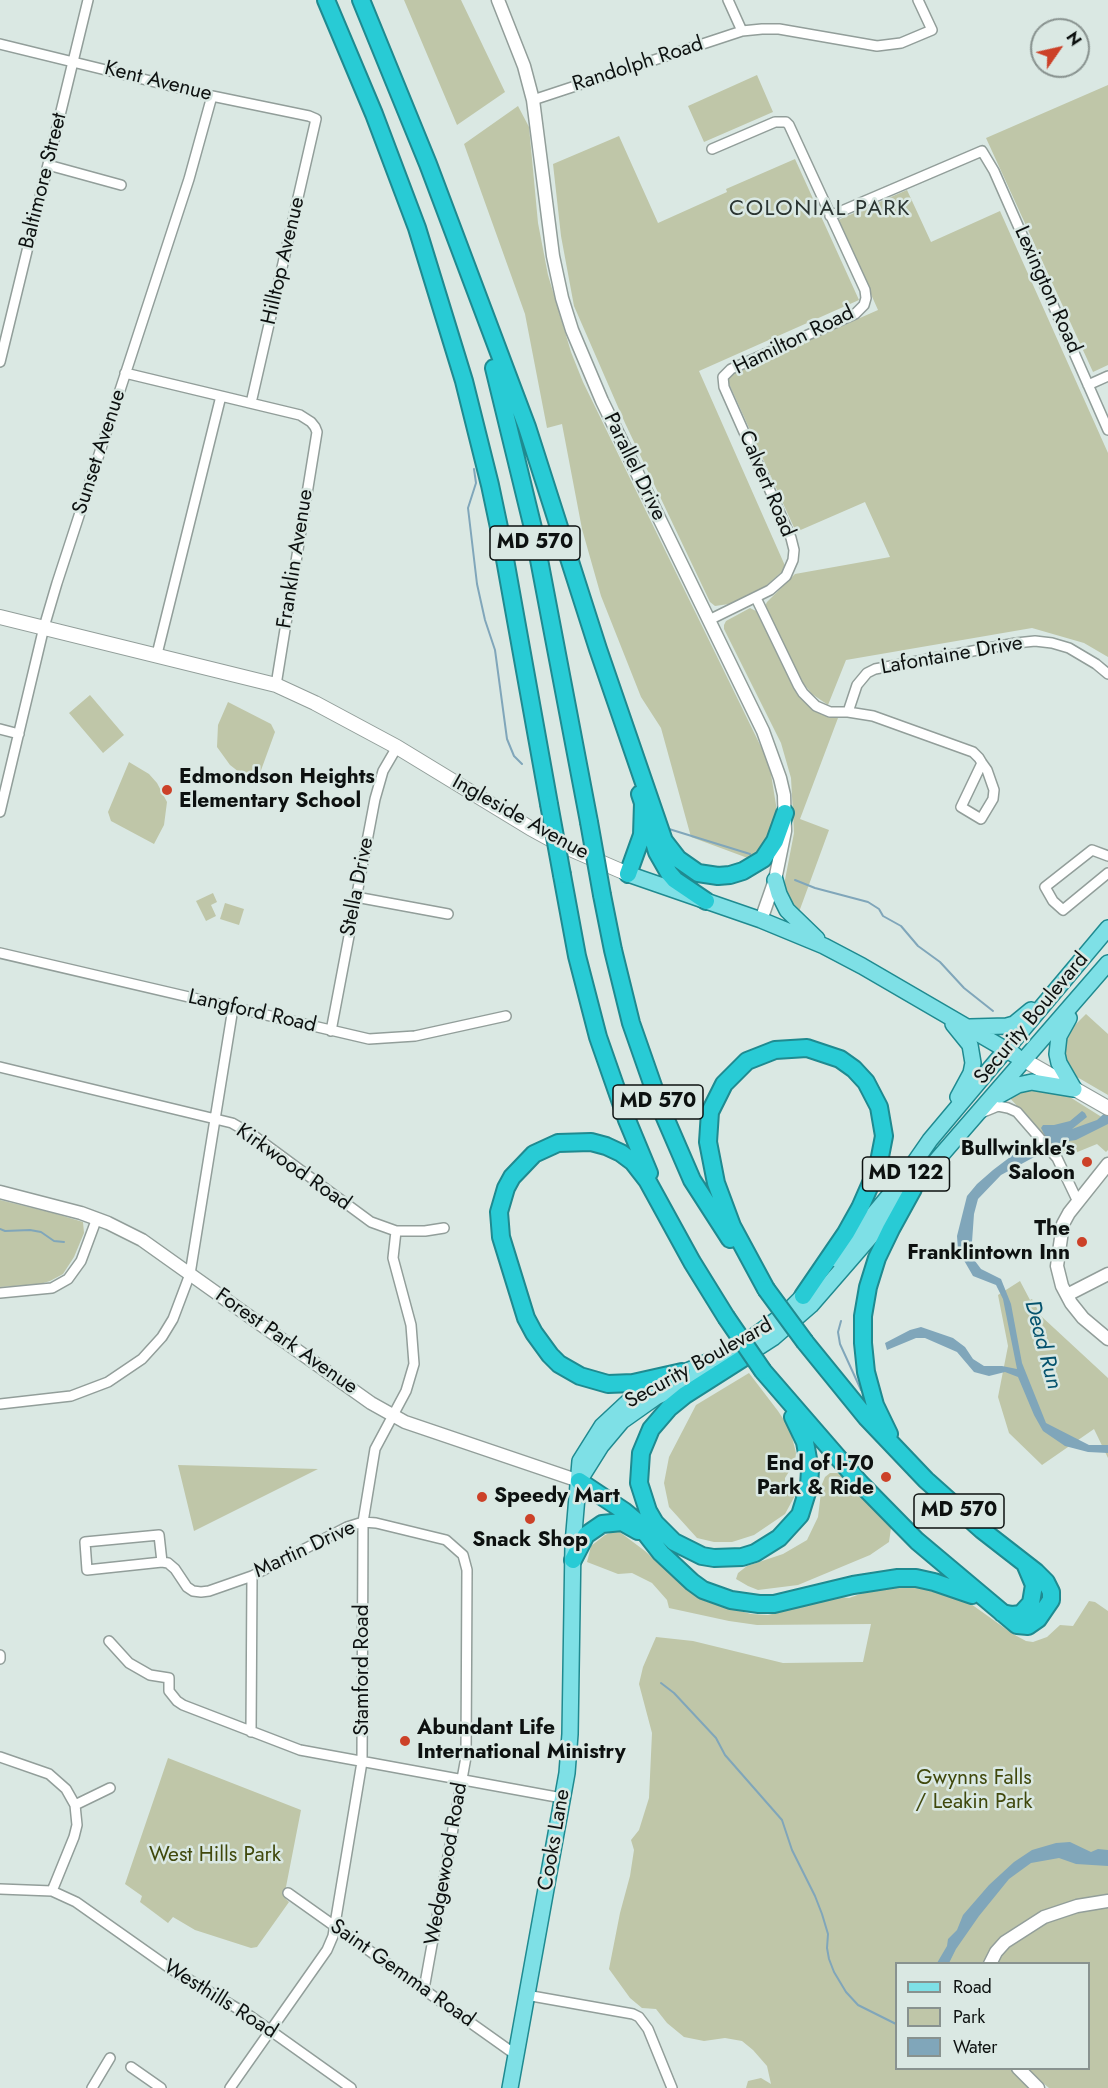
<!DOCTYPE html>
<style>
body{margin:0}
#map{position:relative;width:1108px;height:2088px;overflow:hidden;background:#dae8e3;font-family:Jost,sans-serif}
canvas{display:block}
.legend{position:absolute;left:895px;top:1962px;width:195px;height:108px;box-sizing:border-box;background:#dae8e3;border:2px solid #88928f;margin:0;padding:8px 10px;list-style:none;font-size:18px;color:#0d1110}
.legend li{display:flex;align-items:center;gap:12px;height:30px}
.legend b{width:30px;border:2px solid #88928f}
.north{position:absolute;left:1030px;top:18px;width:60px;height:60px;box-sizing:border-box;background:#dae8e3;border:2px solid #88928f;border-radius:50%;rotate:56deg;font-size:16px;font-weight:700;line-height:24px;text-align:center;color:#0d1110}
.north::after{content:'';display:block;margin:auto;width:21px;height:27px;background:#cc4128;clip-path:polygon(50% 0,100% 100%,50% 72%,0 100%)}
</style>
<div id="map">
<canvas width="1108" height="2088"></canvas>
<ul class="legend">
<li><b style="height:8px;background:#7ee0e6"></b>Road</li>
<li><b style="height:16px;background:#bfc6a8"></b>Park</li>
<li><b style="height:16px;background:#80a6ba"></b>Water</li>
</ul>
<div class="north">N</div>
</div>
<script>
const ctx = document.querySelector('canvas').getContext('2d');
ctx.lineJoin = 'round';
function fillPath(path, color) {
  ctx.fillStyle = color;
  ctx.fill(path, 'evenodd');
}
function poly(rows) {
  const path = new Path2D();
  for (const r of rows) {
    path.moveTo(r[0], r[1]);
    for (let i = 2; i < r.length; i += 2) path.lineTo(r[i], r[i + 1]);
  }
  return path;
}
function trace(path, color, width, dash) {
  ctx.strokeStyle = color;
  ctx.lineWidth = width;
  ctx.lineCap = dash ? 'butt' : 'round';
  ctx.setLineDash(dash || []);
  ctx.stroke(path);
}
function label(font, color, halo, rows, align = 'center') {
  ctx.font = font + ' Jost,sans-serif';
  ctx.lineWidth = 5;
  ctx.setLineDash([]);
  ctx.textBaseline = 'middle';
  ctx.strokeStyle = halo;
  ctx.fillStyle = color;
  for (const [text, x, y, turn = 0] of rows) {
    ctx.save();
    ctx.translate(x, y);
    ctx.rotate((+turn || 0) * Math.PI / 180);
    ctx.textAlign = isNaN(turn) ? turn : align;
    if (halo) ctx.strokeText(text, 0, 0);
    ctx.fillText(text, 0, 0);
    ctx.restore();
  }
}
fillPath(poly([
 [404,0,461,0,505,92,457,125],
 [757,75,773,112,704,142,688,106],
 [1108,85,1108,365,1093,372,986,138],
 [518,106,529,127,538,223,548,275,571,352,583,382,765,755,771,774,777,811,774,831,753,860,691,837,661,728,641,697,601,596,582,529,562,424,547,428,525,314,464,144],
 [619,136,658,223,727,192,726,189,795,159,859,300,699,371,786,568,766,586,729,604,715,606,710,602,625,423,574,306,561,236,553,164],
 [907,190,931,242,1000,211,1108,453,1108,657,1084,643,1032,628,846,660,828,705,812,694,803,683,765,606,767,602,795,574,890,557,865,502,796,532,726,377,878,310,838,220],
 [750,608,756,611,796,691,810,706,824,714,838,718,800,819,829,830,799,912,792,906,784,885,794,833,791,778,781,743,724,629,724,625,726,621],
 [90,695,124,735,103,753,69,713],
 [228,702,271,724,275,732,260,773,250,775,239,772,230,765,217,747,218,725],
 [129,762,149,774,157,783,167,802,164,825,154,844,111,821,108,812],
 [213,893,217,902,211,905,216,916,206,921,196,901],
 [225,903,244,909,239,925,220,919],
 [1086,1014,1108,1034,1108,1095,1077,1077,1065,1060,1062,1047,1065,1035],
 [1029,1088,1065,1094,1108,1121,1108,1150,1106,1152,1097,1144,1075,1153,1060,1153,1008,1096],
 [0,1200,53,1213,83,1222,84,1233,74,1257,63,1274,50,1281,40,1284,0,1287],
 [1020,1281,1030,1300,1032,1299,1041,1316,1108,1378,1108,1458,1094,1429,1042,1465,1009,1433,998,1397,1008,1346,998,1295],
 [749,1373,778,1411,790,1429,796,1453,795,1462,785,1478,785,1487,796,1487,798,1490,785,1514,754,1535,732,1542,714,1542,697,1538,669,1507,664,1483,669,1457,696,1405],
 [178,1465,318,1469,194,1531],
 [830,1473,840,1473,891,1528,889,1542,870,1555,798,1585,758,1590,748,1586,736,1579,738,1573,747,1566,783,1554,807,1540,818,1517,822,1484,825,1477],
 [617,1530,645,1551,686,1589,705,1601,751,1614,768,1615,840,1597,849,1598,883,1586,922,1586,971,1604,1013,1634,1026,1641,1033,1642,1047,1637,1060,1625,1073,1626,1089,1601,1095,1602,1108,1611,1108,1896,1069,1903,986,1963,896,1964,896,2068,1014,2069,1033,2088,746,2088,748,2081,761,2078,771,2084,767,2066,753,2050,742,2041,725,2038,704,2041,684,2037,667,2023,656,2009,642,2008,630,1998,609,1969,620,1913,630,1876,634,1850,631,1840,639,1830,649,1798,652,1733,639,1684,643,1667,656,1637,693,1641,783,1663,863,1662,871,1624,757,1625,729,1621,669,1608,667,1600,652,1583,632,1573,618,1574,587,1562,591,1546,605,1535],
 [168,1758,301,1810,284,1897,289,1902,257,1947,251,1948,195,1930,173,1917,168,1923,140,1902,142,1896,125,1884],
 [1108,1905,1108,2088,1049,2088,1027,2069,1088,2068,1088,1964,996,1964,1005,1949,1046,1921,1077,1909]
]), '#bfc6a8');
fillPath(poly([
 [1108,1110,1108,1124,1076,1140,1062,1142,1001,1175,978,1199,974,1214,972,1242,975,1261,981,1269,1001,1279,1011,1304,1022,1363,1046,1423,1089,1445,1108,1445,1108,1453,1088,1452,1065,1446,1043,1431,1034,1415,1018,1377,1005,1372,989,1376,974,1372,957,1352,925,1338,916,1338,887,1350,885,1343,910,1330,921,1327,953,1338,965,1347,973,1359,984,1366,1002,1366,1017,1369,1003,1299,996,1285,973,1276,958,1250,957,1236,967,1196,977,1184,993,1170,1022,1148,1040,1141,1045,1136,1041,1128,1043,1125,1054,1125,1070,1121,1082,1111,1085,1113,1087,1117,1072,1129,1097,1120],
 [1070,1842,1091,1852,1098,1849,1108,1850,1108,1866,1076,1864,1059,1858,1031,1863,1009,1879,979,1916,956,1949,949,1963,937,1963,947,1946,948,1939,957,1930,963,1915,989,1885,1014,1862,1032,1850,1056,1843]
]), '#80a6ba');
trace(poly([
 [474,469,476,483,468,508,477,584,485,620,495,650,507,739,514,756,522,764],
 [669,829,750,854],
 [795,880,815,888,868,902,879,909,883,916,901,926,918,946,940,962,964,988,993,1011],
 [0,1229,5,1231,30,1230,41,1232,54,1241,64,1242],
 [841,1321,838,1332,840,1344,861,1390],
 [661,1683,674,1693,716,1738,725,1755,782,1820,792,1850,815,1896,822,1914,828,1934,827,1948,829,1959,834,1972,846,1992,858,2005,896,2024]
]), '#80a6ba', 2);
const minor = poly([
 [728,0,742,31],
 [0,44,212,96,309,116,316,119,251,403],
 [533,100,742,31,762,29,779,29,877,46,901,43,932,30,918,0],
 [48,165,121,185],
 [830,216,982,151,994,171,1108,430],
 [0,362,88,0],
 [125,373,300,415,311,422,315,427,317,432,276,685],
 [1088,385,1108,376],
 [756,598,798,685,803,693,816,706,830,712,848,712,873,716,973,752,979,758,982,763,987,770,994,790,993,799,981,819,961,807,982,763],
 [709,620,770,590,786,576,793,560,794,550,791,538,724,387,723,377,731,369,855,314,864,305,866,298,865,290,789,125,786,122,775,122,712,149],
 [157,654,221,396],
 [848,712,857,685,867,673,875,669,1016,643,1035,641,1052,643,1069,648,1096,664,1108,674],
 [0,729,19,734],
 [0,812,44,627,57,583,189,179,212,96],
 [1108,856,1092,850,1045,887,1053,901,1063,910,1108,873],
 [356,897,448,914],
 [0,953,369,1039,415,1036,506,1016],
 [331,1031,375,799,383,771,397,747],
 [0,1067,232,1123,253,1135,371,1222,396,1231,425,1231,444,1228],
 [981,1113,998,1106,1008,1108,1017,1112,1057,1158,1078,1202],
 [0,1293,52,1288,68,1279,81,1261,97,1218],
 [0,1404,71,1396,108,1382,142,1359,162,1337,173,1319,190,1274,233,1008],
 [162,1562,159,1535,85,1542,87,1570,162,1562,168,1563,175,1569,187,1587,193,1591,201,1592,209,1591,252,1576,347,1527,363,1522,376,1523,446,1540,463,1555,467,1570,466,1757,424,1989],
 [109,1641,129,1663,150,1675,169,1678,169,1691,177,1701,183,1705,300,1750,562,1798],
 [0,1655,0,1659],
 [251,1732,252,1576],
 [0,1757,49,1774,66,1789,75,1805,77,1825,74,1837,52,1891],
 [75,1805,110,1788],
 [0,1889,52,1891,76,1902,171,1969,250,2016,351,2088],
 [288,1893,516,2055],
 [526,1995,633,2014,639,2017,648,2029,672,2088],
 [131,2067,161,2088],
 [92,2088,110,2058],
 [230,2088,327,1950,333,1936,362,1762,363,1522,375,1449,406,1391,414,1364,411,1325,393,1258,396,1231]
]);
const tertiary = poly([
 [498,0,524,66,533,100,553,256,562,298,572,330,602,401,763,731,780,778,784,795,785,831,775,880,761,920],
 [1108,1164,1069,1213,1063,1224,1057,1266,1062,1286,1071,1303,1083,1318,1108,1339],
 [0,1192,81,1213,108,1223,142,1240,371,1403,405,1422,579,1481],
 [1067,1295,1108,1274],
 [990,1964,996,1952,1005,1942,1044,1917,1077,1906,1108,1901],
 [1018,2068,1038,2088]
]);
const secondary = poly([
 [0,617,276,685,315,703,397,747,530,828,561,845,628,874],
 [1024,1060,1108,1108]
]);
const primary = poly([
 [628,874,761,920,824,946,862,966,1015,1055],
 [775,880,779,894,787,910,817,939],
 [1069,1018,1059,1036,1057,1054,1059,1063,1074,1089],
 [953,1024,970,1045,973,1063,971,1073,958,1097],
 [970,1027,1007,1026,1014,1024,1031,1010],
 [1000,1095,1018,1085,1032,1082,1074,1089],
 [836,1259,903,1179,930,1140,1108,928],
 [742,1358,773,1338,811,1305,1108,963],
 [579,1481,601,1446,622,1421,656,1397,709,1373],
 [510,2088,567,1773,570,1734,573,1544,580,1461,602,1426,631,1399,651,1387,723,1355,746,1342,787,1312,811,1288]
]);
const motorway = poly([
 [326,0,374,114,417,228,464,381,490,485,501,537,549,804],
 [361,0,428,164,527,427,598,649,664,841,678,859,698,873,718,876,730,875,743,871,763,859,775,841,785,813],
 [494,368,533,528,589,822],
 [651,832,657,852,669,873,675,880,706,901],
 [628,874,642,835,643,803,640,794],
 [562,875,577,956,598,1037,627,1120,649,1173],
 [602,895,613,950,631,1023,660,1106,692,1180,730,1239],
 [766,1289,732,1226,716,1183,708,1142,710,1112,724,1084,747,1061,775,1050,807,1048,840,1059,854,1069,866,1082,879,1107,884,1136,878,1167,860,1208,846,1233,803,1296],
 [751,1353,685,1395,669,1408,651,1429,641,1453,639,1483,648,1511,655,1523,674,1542,702,1556,714,1558,742,1557,755,1553,779,1538,800,1515,809,1486,810,1470,805,1442,793,1417],
 [763,1371,860,1483,917,1541,1017,1625,1028,1626,1038,1619,1051,1600,1051,1592,1046,1582,1036,1572,982,1530,926,1480,866,1417,805,1342],
 [682,1372,633,1383,608,1384,580,1376,559,1364,550,1355,534,1333,526,1318,501,1237,499,1212,506,1188,512,1177,534,1154,558,1143,591,1142,606,1146,621,1153,633,1162,647,1180,692,1262,726,1317],
 [889,1434,875,1405,866,1372,863,1343,863,1316,868,1287,877,1258,891,1229,913,1189],
 [579,1481,624,1511,636,1521,661,1553,692,1582,703,1590,731,1600,759,1604,774,1604,853,1585,898,1578,916,1578,934,1582,972,1595],
 [573,1560,586,1535,602,1524,622,1522,638,1531],
 [1002,1613,1012,1615,1021,1614,1031,1603,1034,1585,1026,1566]
]);
trace(minor, '#929e9a', 12);
trace(tertiary, '#929e9a', 15);
trace(secondary, '#929e9a', 16);
trace(primary, '#1f8a90', 18);
trace(motorway, '#1f8a90', 20);
trace(minor, '#fff', 9);
trace(tertiary, '#fff', 12);
trace(secondary, '#fff', 14);
trace(primary, '#7ee0e6', 15);
trace(motorway, '#28cbd5', 16);
const motorwayBridge = poly([
 [549,804,562,875],
 [589,822,602,895],
 [766,1289,805,1342],
 [726,1317,763,1371]
]);
trace(motorwayBridge, '#1f8a90', 20, []);
trace(motorwayBridge, '#28cbd5', 16);
for (const [x, y, r, color] of [
 [167,790,6,"#cc4128"],
 [1087,1162,6,"#cc4128"],
 [1082,1242,6,"#cc4128"],
 [886,1477,6,"#cc4128"],
 [482,1497,6,"#cc4128"],
 [530,1519,6,"#cc4128"],
 [405,1741,6,"#cc4128"]
]) {
  const dot = new Path2D();
  dot.arc(x, y, r, 0, 2 * Math.PI);
  ctx.fillStyle = color;
  ctx.fill(dot);
  trace(dot, '#dae8e3', 2);
}
for (const [x, y, w] of [
 [535,543,90],
 [658,1102,90],
 [906,1174,87],
 [959,1511,90]
]) {
  const box = new Path2D();
  box.roundRect(x - w / 2, y - 17, w, 34, 4.5);
  ctx.fillStyle = '#dae8e3';
  ctx.fill(box);
  trace(box, '#0d1110', 1.5);
}
label('bold 20px', '#0d1110', null, [
 ["MD 570",535,543],
 ["MD 570",658,1102],
 ["MD 122",906,1174],
 ["MD 570",959,1511]
]);
label('21px', '#0d1110', '#dae8e3', [
 ["Randolph Road",638,65,-18],
 ["Kent Avenue",158,82,14],
 ["Baltimore Street",44,181,-76],
 ["Hilltop Avenue",284,261,-77],
 ["Lexington Road",1047,290,66],
 ["Hamilton Road",794,341,-26],
 ["Sunset Avenue",100,452,-72],
 ["Parallel Drive",634,467,64],
 ["Calvert Road",766,484,67],
 ["Franklin Avenue",296,559,-81],
 ["Lafontaine Drive",952,656,-10],
 ["Ingleside Avenue",520,818,29],
 ["Stella Drive",358,887,-79],
 ["Langford Road",252,1012,13],
 ["Security Boulevard",1032,1019,-50],
 ["Kirkwood Road",293,1168,35],
 ["Forest Park Avenue",286,1342,35],
 ["Security Boulevard",699,1364,-29],
 ["Martin Drive",305,1550,-25],
 ["Stamford Road",363,1670,-90],
 ["Cooks Lane",555,1840,-80],
 ["Wedgewood Road",447,1864,-80],
 ["Saint Gemma Road",402,1974,35],
 ["Westhills Road",220,2000,32]
]);
label('bold 21px', '#0d1110', '#dae8e3', [
 ["Edmondson Heights",179,778],
 ["Elementary School",179,802],
 ["Bullwinkle's",1075,1150,"right"],
 ["Saloon",1075,1174,"right"],
 ["The",1070,1230,"right"],
 ["Franklintown Inn",1070,1254,"right"],
 ["End of I-70",874,1465,"right"],
 ["Park & Ride",874,1489,"right"],
 ["Speedy Mart",494,1497],
 ["Snack Shop",530,1541,"center"],
 ["Abundant Life",417,1729],
 ["International Ministry",417,1753]
], 'left');
label('21px', '#40480c', '#dae8e3', [
 ["Gwynns Falls",974,1779],
 ["/ Leakin Park",974,1803],
 ["West Hills Park",215,1856]
]);
ctx.letterSpacing = '1.5px';
label('22px', '#2a3431', '#dae8e3', [
 ["COLONIAL PARK",820,210]
]);
ctx.letterSpacing = '0px';
label('italic 22px', '#04526d', '#dae8e3', [
 ["Dead Run",1042,1345,75]
]);
</script>
